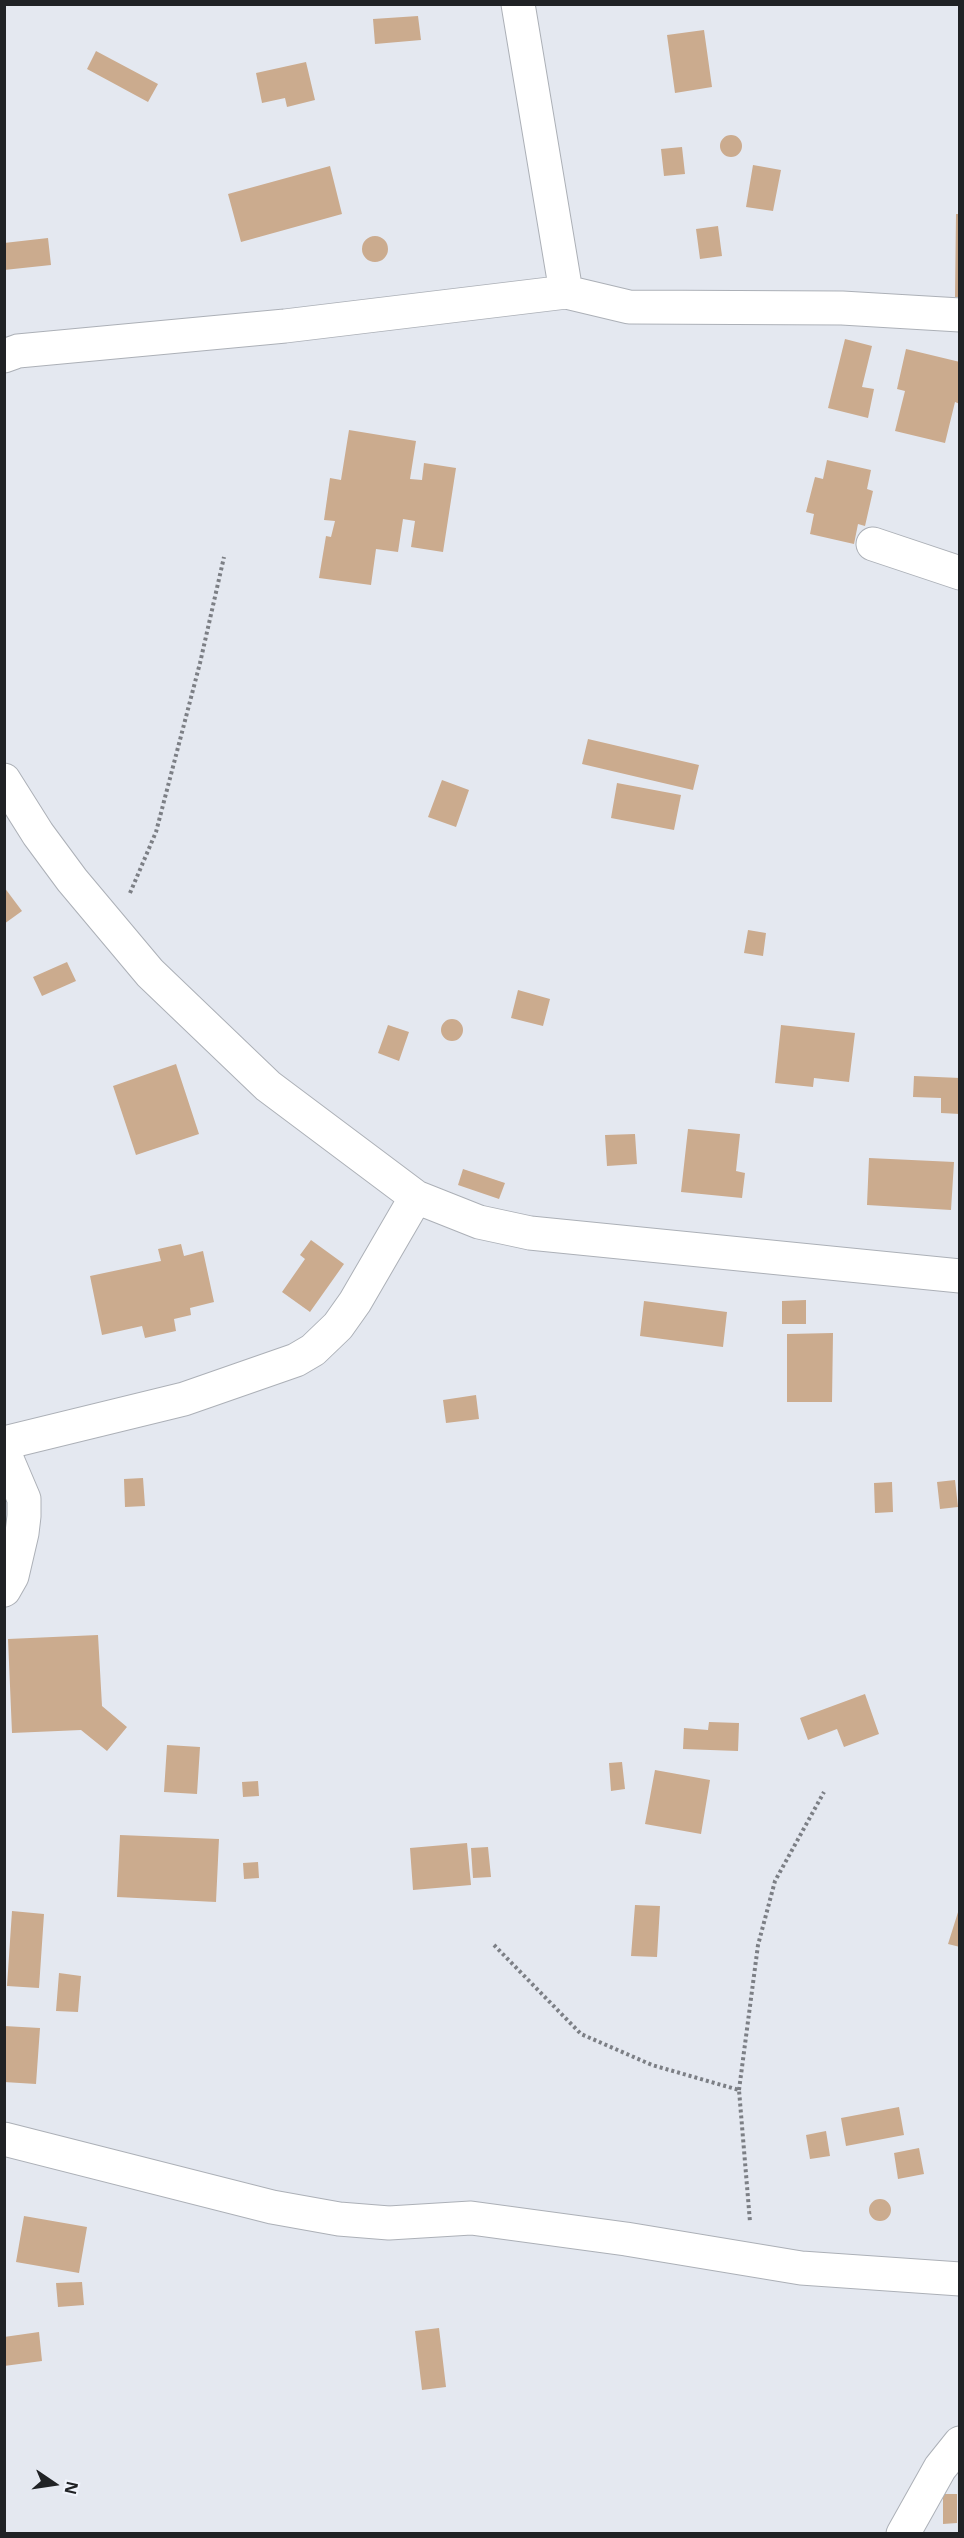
<!DOCTYPE html>
<style>
body{margin:0}
#map{position:relative;width:964px;height:2538px;overflow:hidden;background:#e4e8f0;font-family:"Noto Sans",sans-serif}
canvas{display:block}
.frame{position:absolute;inset:0;border:6px solid #202225;pointer-events:none}
.north{position:absolute;left:24px;top:2454px;width:60px;height:60px;-webkit-text-stroke:4px #f1f5fd;paint-order:stroke;rotate:103deg;font-size:16px;font-weight:700;line-height:24px;text-align:center;color:#202225}
.north::after{content:'';display:block;margin:auto;width:21px;height:27px;background:#202225;clip-path:polygon(50% 0,100% 100%,50% 72%,0 100%)}
</style>
<div id="map">
<canvas width="964" height="2538"></canvas>
<div class="frame"></div>
<div class="north">N</div>
</div>
<script>
const ctx = document.querySelector('canvas').getContext('2d');
ctx.lineJoin = 'round';
function fillPath(path, color) {
  ctx.fillStyle = color;
  ctx.fill(path, 'evenodd');
}
function poly(rows) {
  const path = new Path2D();
  for (const r of rows) {
    if (r.length === 3) {
      path.moveTo(r[0] + r[2], r[1]);
      path.arc(r[0], r[1], r[2], 0, 2 * Math.PI);
      continue;
    }
    path.moveTo(r[0], r[1]);
    for (let i = 2; i < r.length; i += 2) path.lineTo(r[i], r[i + 1]);
  }
  return path;
}
function trace(path, color, width, dash) {
  ctx.strokeStyle = color;
  ctx.lineWidth = width;
  ctx.lineCap = dash ? 'butt' : 'round';
  ctx.setLineDash(dash || []);
  ctx.stroke(path);
}
fillPath(poly([
 [418,16,421,40,375,44,373,19],
 [704,30,712,87,675,93,667,35],
 [96,51,158,84,148,102,87,69],
 [306,62,315,100,287,107,285,98,262,103,256,73],
 [731,146,11],
 [682,147,685,174,664,176,661,149],
 [753,165,781,170,773,211,746,207],
 [330,166,342,214,241,242,228,194],
 [956,214,960,214,960,297,955,297],
 [718,226,722,256,700,259,696,229],
 [375,249,13],
 [48,238,51,265,4,270,4,243],
 [845,339,872,346,862,387,874,389,868,418,828,408],
 [906,349,960,362,960,404,955,402,945,443,895,431,905,391,897,389],
 [349,430,416,441,410,479,422,480,424,463,456,468,443,552,411,547,415,521,403,519,398,552,376,549,371,585,319,578,326,536,331,537,335,521,324,520,330,478,341,480],
 [827,460,871,470,867,489,873,491,865,526,858,524,854,544,810,534,814,514,806,512,815,477,823,479],
 [588,739,699,765,693,790,582,764],
 [442,780,469,790,456,827,428,817],
 [617,783,681,795,674,830,611,818],
 [4,887,22,911,4,924],
 [748,930,766,933,763,956,744,953],
 [67,962,76,981,42,996,33,977],
 [518,990,550,999,543,1026,511,1018],
 [452,1030,11],
 [388,1025,409,1032,399,1061,378,1053],
 [781,1025,855,1033,849,1082,814,1078,813,1087,775,1083],
 [176,1064,199,1134,136,1155,113,1086],
 [914,1076,960,1078,960,1114,941,1113,941,1098,913,1097],
 [688,1129,740,1134,736,1171,745,1173,742,1198,681,1192],
 [635,1134,637,1164,607,1166,605,1135],
 [869,1158,954,1162,951,1210,867,1205],
 [463,1169,505,1183,499,1199,458,1185],
 [311,1240,344,1264,310,1312,282,1292,305,1259,300,1255],
 [181,1244,184,1256,203,1251,214,1302,190,1308,191,1315,174,1319,176,1331,145,1338,142,1326,102,1335,90,1276,161,1261,158,1249],
 [806,1300,806,1324,782,1324,782,1301],
 [644,1301,727,1312,723,1347,640,1336],
 [833,1333,832,1402,787,1402,787,1334],
 [476,1395,479,1419,446,1423,443,1400],
 [143,1478,145,1506,125,1507,124,1479],
 [955,1480,958,1507,940,1509,937,1482],
 [892,1482,893,1512,875,1513,874,1483],
 [98,1635,102,1706,127,1727,107,1751,81,1730,12,1733,8,1639],
 [865,1694,879,1734,844,1747,837,1729,808,1740,800,1718],
 [709,1722,739,1723,738,1751,683,1749,684,1728,708,1730],
 [167,1745,200,1747,197,1794,164,1792],
 [622,1762,625,1789,611,1791,609,1763],
 [655,1770,710,1780,701,1834,645,1824],
 [258,1781,259,1796,243,1797,242,1782],
 [120,1835,219,1839,216,1902,117,1897],
 [467,1843,471,1885,413,1890,410,1848],
 [488,1847,491,1877,473,1878,471,1848],
 [258,1862,259,1878,244,1879,243,1863],
 [635,1905,660,1906,657,1957,631,1956],
 [959,1909,960,1909,960,1947,948,1944],
 [12,1911,44,1914,39,1988,7,1986],
 [59,1973,81,1976,78,2012,56,2011],
 [4,2026,40,2028,36,2084,4,2082],
 [899,2107,904,2135,846,2146,841,2118],
 [826,2131,830,2156,810,2159,806,2135],
 [919,2148,924,2174,898,2179,894,2153],
 [880,2210,11],
 [24,2216,87,2227,79,2273,16,2262],
 [82,2282,84,2305,58,2307,56,2283],
 [439,2328,446,2387,422,2390,415,2331],
 [39,2332,42,2361,4,2366,4,2337],
 [943,2494,957,2494,957,2523,943,2524]
]), '#cbab8e');
const minor = poly([
 [518,4,566,292],
 [4,356,18,351,285,326,566,292,629,307,842,308,960,315],
 [873,544,960,573],
 [4,780,38,834,72,880,150,973,268,1086,416,1197,479,1222,530,1233,960,1276],
 [4,1443,184,1399,296,1360,313,1350,338,1326,355,1302,416,1197],
 [4,1452,24,1499,24,1516,22,1533,12,1576,4,1590],
 [4,2139,272,2207,339,2219,389,2223,471,2218,626,2239,801,2268,960,2279],
 [903,2534,940,2468,960,2443]
]);
trace(minor, '#acb0b7', 35);
trace(poly([
 [130,893,156,832,200,663,224,557],
 [494,1945,581,2034,652,2065,739,2090,750,2222],
 [739,2090,758,1945,775,1881,824,1792]
]), '#7c7f85', 4, [3, 3]);
trace(minor, '#fff', 33);
</script>
